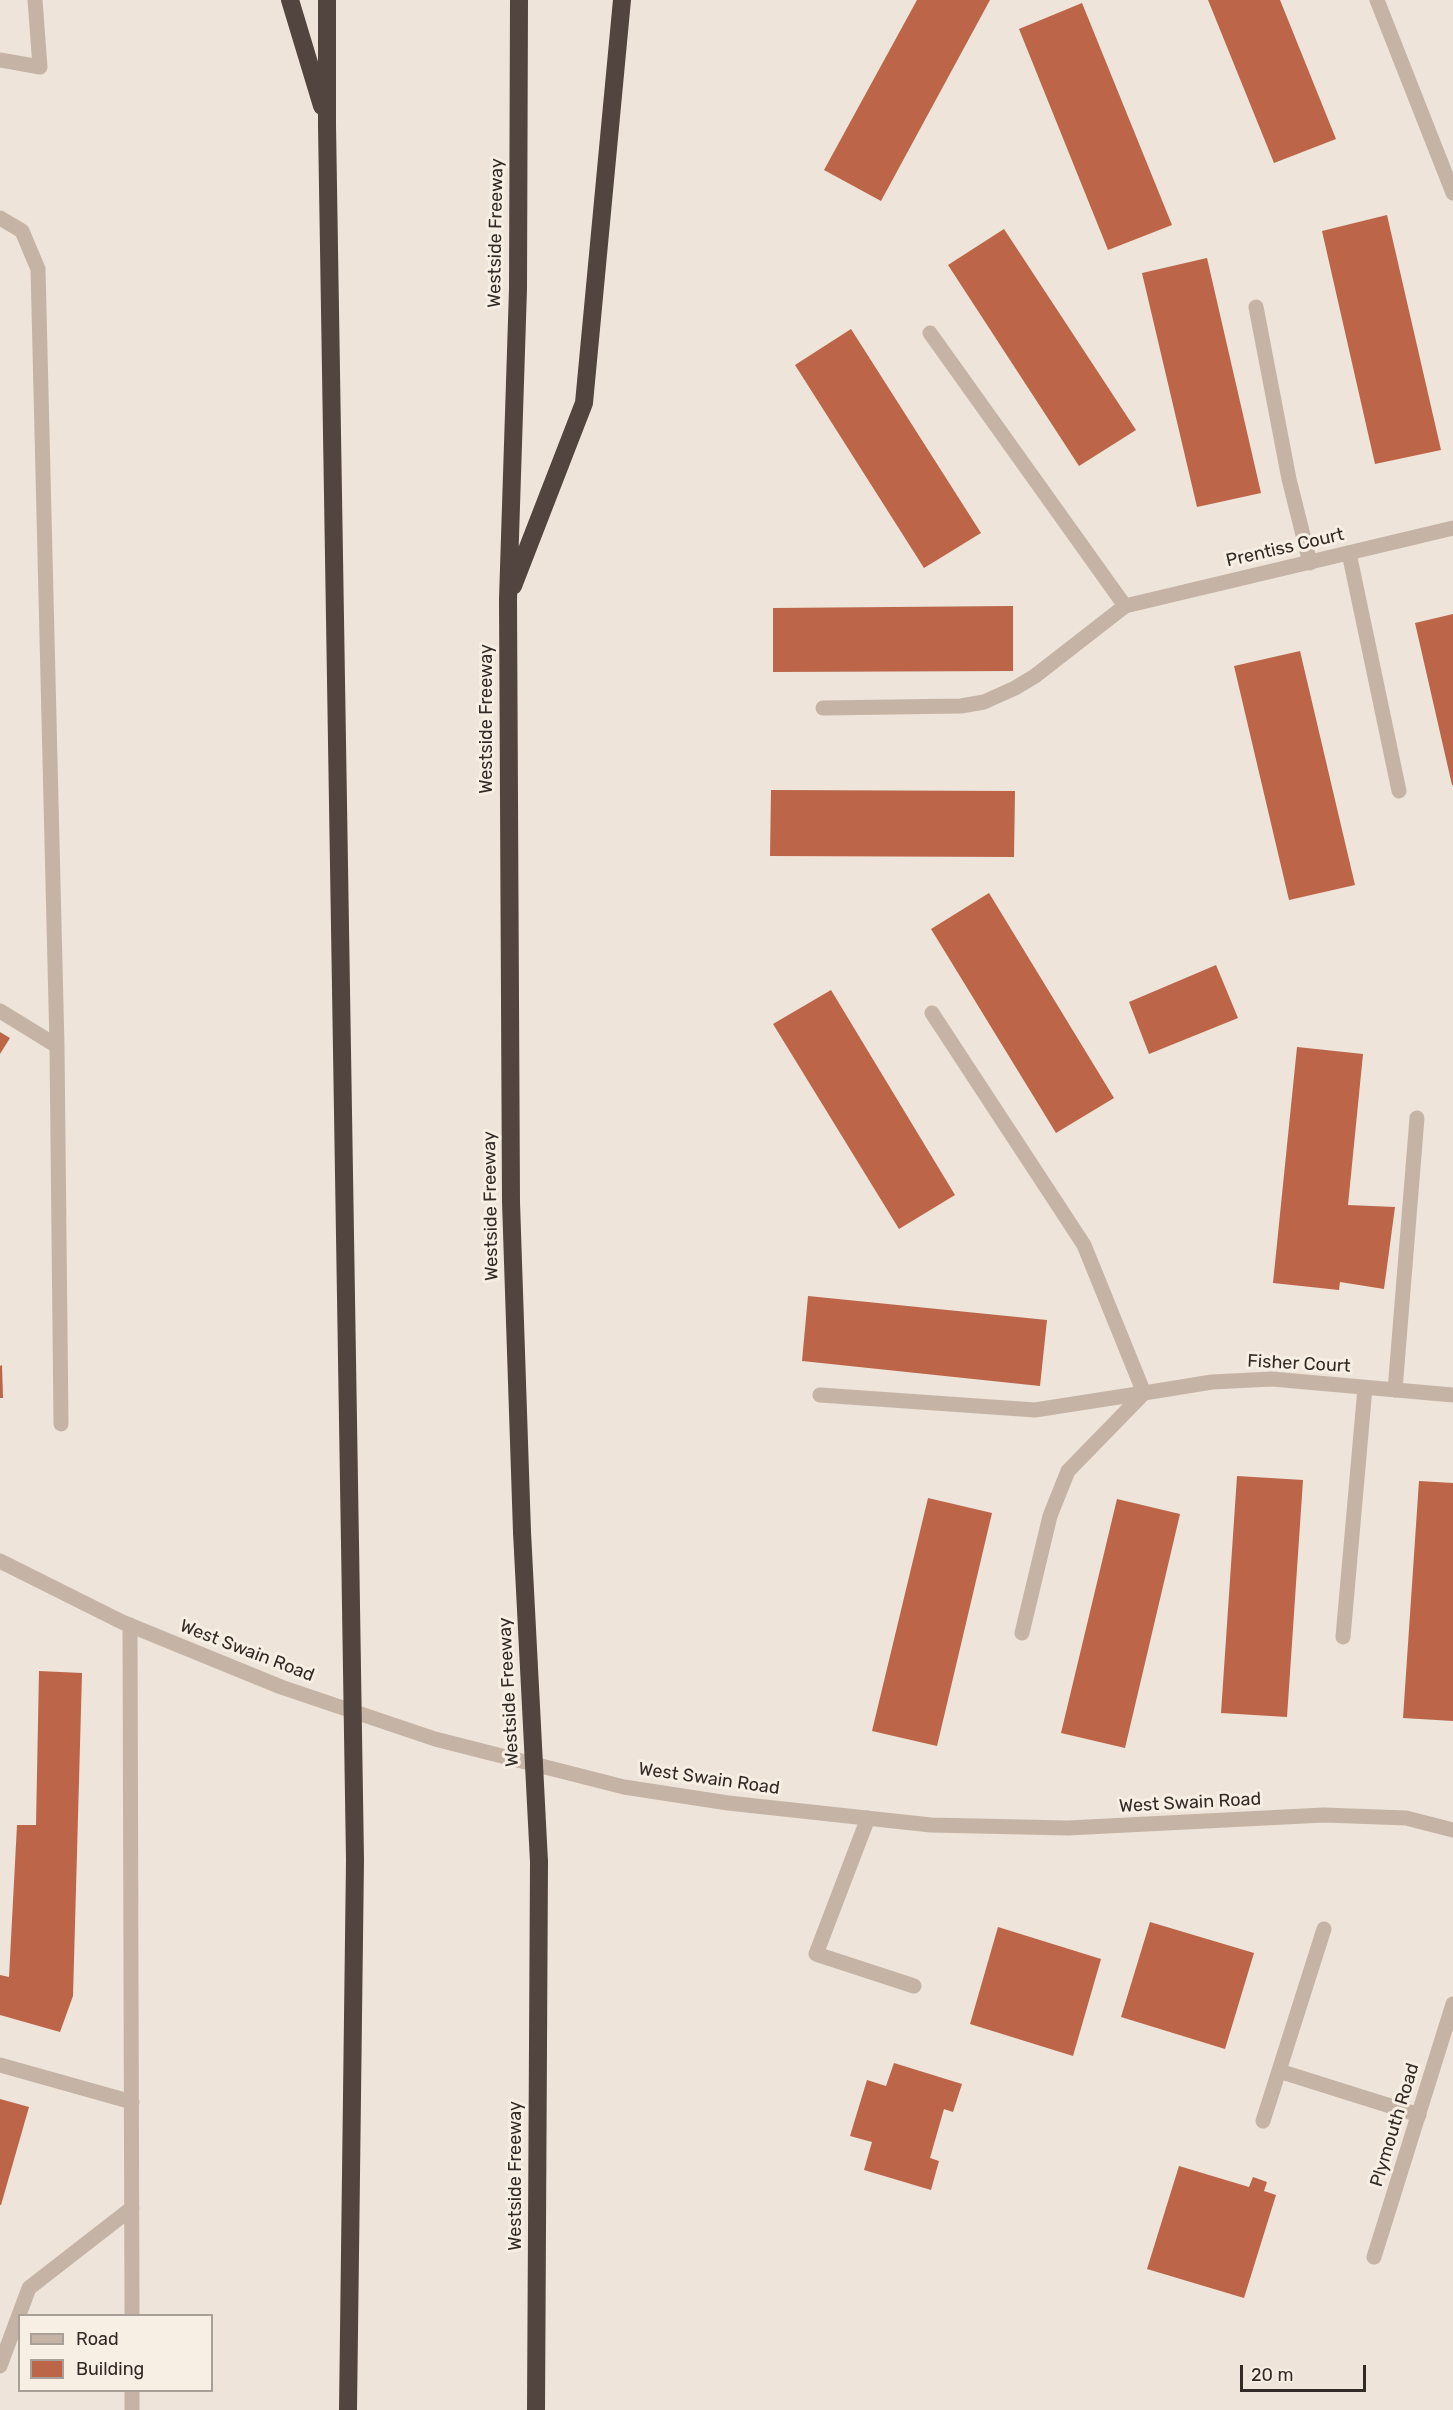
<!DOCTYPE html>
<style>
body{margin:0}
#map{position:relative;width:1453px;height:2410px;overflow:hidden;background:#eee4d9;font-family:Rubik,sans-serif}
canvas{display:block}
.legend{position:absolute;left:18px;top:2314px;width:195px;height:78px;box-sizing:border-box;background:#f7eee4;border:2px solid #a8a098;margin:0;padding:8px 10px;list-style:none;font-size:18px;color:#322a26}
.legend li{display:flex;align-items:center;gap:12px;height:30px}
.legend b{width:30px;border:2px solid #a8a098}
.scale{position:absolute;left:1240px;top:2365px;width:126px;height:27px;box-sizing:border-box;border:3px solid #322a26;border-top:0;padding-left:8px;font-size:18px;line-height:21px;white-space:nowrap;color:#322a26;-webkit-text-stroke:4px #f7eee4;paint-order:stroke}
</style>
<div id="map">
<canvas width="1453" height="2410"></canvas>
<ul class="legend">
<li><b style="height:8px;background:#c5b4a6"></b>Road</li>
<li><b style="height:16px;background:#bc6549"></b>Building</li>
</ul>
<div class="scale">20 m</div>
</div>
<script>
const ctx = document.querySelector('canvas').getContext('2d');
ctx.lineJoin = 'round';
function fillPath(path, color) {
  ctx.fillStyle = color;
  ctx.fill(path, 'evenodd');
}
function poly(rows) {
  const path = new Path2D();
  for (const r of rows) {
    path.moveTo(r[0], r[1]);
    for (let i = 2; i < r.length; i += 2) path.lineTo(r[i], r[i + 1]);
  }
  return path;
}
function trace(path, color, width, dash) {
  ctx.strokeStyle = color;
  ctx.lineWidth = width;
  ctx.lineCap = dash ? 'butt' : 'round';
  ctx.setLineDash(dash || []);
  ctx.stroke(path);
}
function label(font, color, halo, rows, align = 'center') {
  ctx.font = font + ' Rubik,sans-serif';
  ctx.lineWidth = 6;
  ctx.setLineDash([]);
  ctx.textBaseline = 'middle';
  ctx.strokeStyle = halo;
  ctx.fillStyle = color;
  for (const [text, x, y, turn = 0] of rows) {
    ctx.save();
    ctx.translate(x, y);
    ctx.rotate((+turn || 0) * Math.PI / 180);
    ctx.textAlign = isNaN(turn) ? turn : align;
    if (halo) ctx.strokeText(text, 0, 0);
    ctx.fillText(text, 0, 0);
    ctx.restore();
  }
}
fillPath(poly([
 [917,0,990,0,881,201,824,170],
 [1208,0,1280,0,1336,139,1274,163],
 [1082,3,1172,225,1108,250,1019,29],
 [1387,215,1441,450,1375,464,1322,231],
 [1004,229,1136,430,1079,466,948,265],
 [1207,258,1261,493,1197,507,1142,273],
 [851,329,981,533,924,568,795,365],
 [1013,606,1013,671,773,672,773,608],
 [1453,614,1453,785,1452,785,1415,623],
 [1300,651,1355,885,1289,900,1234,666],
 [771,790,1015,791,1014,857,770,856],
 [989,893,1114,1098,1056,1133,931,929],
 [1216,965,1238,1018,1149,1054,1129,1002],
 [831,990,955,1195,899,1229,773,1024],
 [0,1032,10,1038,0,1054],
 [1297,1047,1363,1054,1348,1205,1395,1207,1384,1289,1340,1282,1339,1290,1273,1283],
 [808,1296,1047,1320,1040,1386,802,1361],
 [2,1365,3,1398,0,1398,0,1366],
 [1237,1476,1303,1480,1287,1717,1221,1713],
 [1419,1481,1453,1483,1453,1721,1403,1718],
 [928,1498,992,1513,937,1746,872,1731],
 [1117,1499,1180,1514,1125,1748,1061,1733],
 [39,1671,82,1673,73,1996,60,2032,0,2015,0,1975,9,1977,17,1825,36,1825],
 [1150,1922,1254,1953,1225,2049,1121,2017],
 [998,1927,1101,1959,1073,2056,970,2024],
 [894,2063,962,2084,953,2112,944,2109,930,2158,939,2161,931,2190,864,2170,872,2142,850,2136,867,2080,886,2086],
 [0,2099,29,2107,1,2205,0,2205],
 [1179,2166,1249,2187,1253,2177,1267,2182,1264,2191,1276,2195,1244,2298,1147,2269]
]), '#bc6549');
trace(poly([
 [0,60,40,67,35,0],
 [0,218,22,231,38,269,57,1046],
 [1256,307,1289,479,1310,563],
 [1349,553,1399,791],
 [823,708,961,706,984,702,1015,688,1035,676,1125,606,930,333],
 [0,1011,57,1046,61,1424],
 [932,1013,1084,1245,1144,1393],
 [1395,1390,1417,1118],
 [820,1395,1035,1410,1144,1393],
 [130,1625,132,2316],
 [1022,1633,1050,1516,1068,1471,1144,1393],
 [1343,1637,1365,1388],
 [868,1818,816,1954,914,1986],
 [0,2065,132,2102],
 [1279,2071,1419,2115],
 [1263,2121,1324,1929],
 [0,2366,29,2288,132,2208],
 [132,2390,132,2410]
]), '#c5b4a6', 15);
trace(poly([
 [1125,606,1453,528],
 [1144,1393,1212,1382,1272,1379,1453,1395],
 [1374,2257,1453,2004]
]), '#c5b4a6', 15);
trace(poly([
 [1377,0,1453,193],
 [0,1561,122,1622,281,1687,435,1739,624,1787,728,1803,931,1825,1068,1828,1324,1815,1406,1818,1453,1830]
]), '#c5b4a6', 15);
trace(poly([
 [290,0,322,106],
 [327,0,327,125,350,1543],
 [519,0,518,289,508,599,511,1202,522,1532],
 [513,586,584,403,622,0],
 [348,2410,355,1860],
 [536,2410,539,1862]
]), '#52443e', 18);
trace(poly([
 [522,1532,539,1862],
 [350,1543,355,1860]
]), '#52443e', 18);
label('18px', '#322a26', '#f7eee4', [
 ["Westside Freeway",496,233,-89],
 ["Prentiss Court",1285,548,-13],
 ["Westside Freeway",487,719,-90],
 ["Westside Freeway",491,1206,-91],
 ["Fisher Court",1299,1364,3],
 ["West Swain Road",247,1651,21],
 ["Westside Freeway",509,1692,-93],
 ["West Swain Road",709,1779,8],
 ["West Swain Road",1190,1803,-3],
 ["Plymouth Road",1395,2125,-73],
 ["Westside Freeway",516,2176,-90]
]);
</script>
